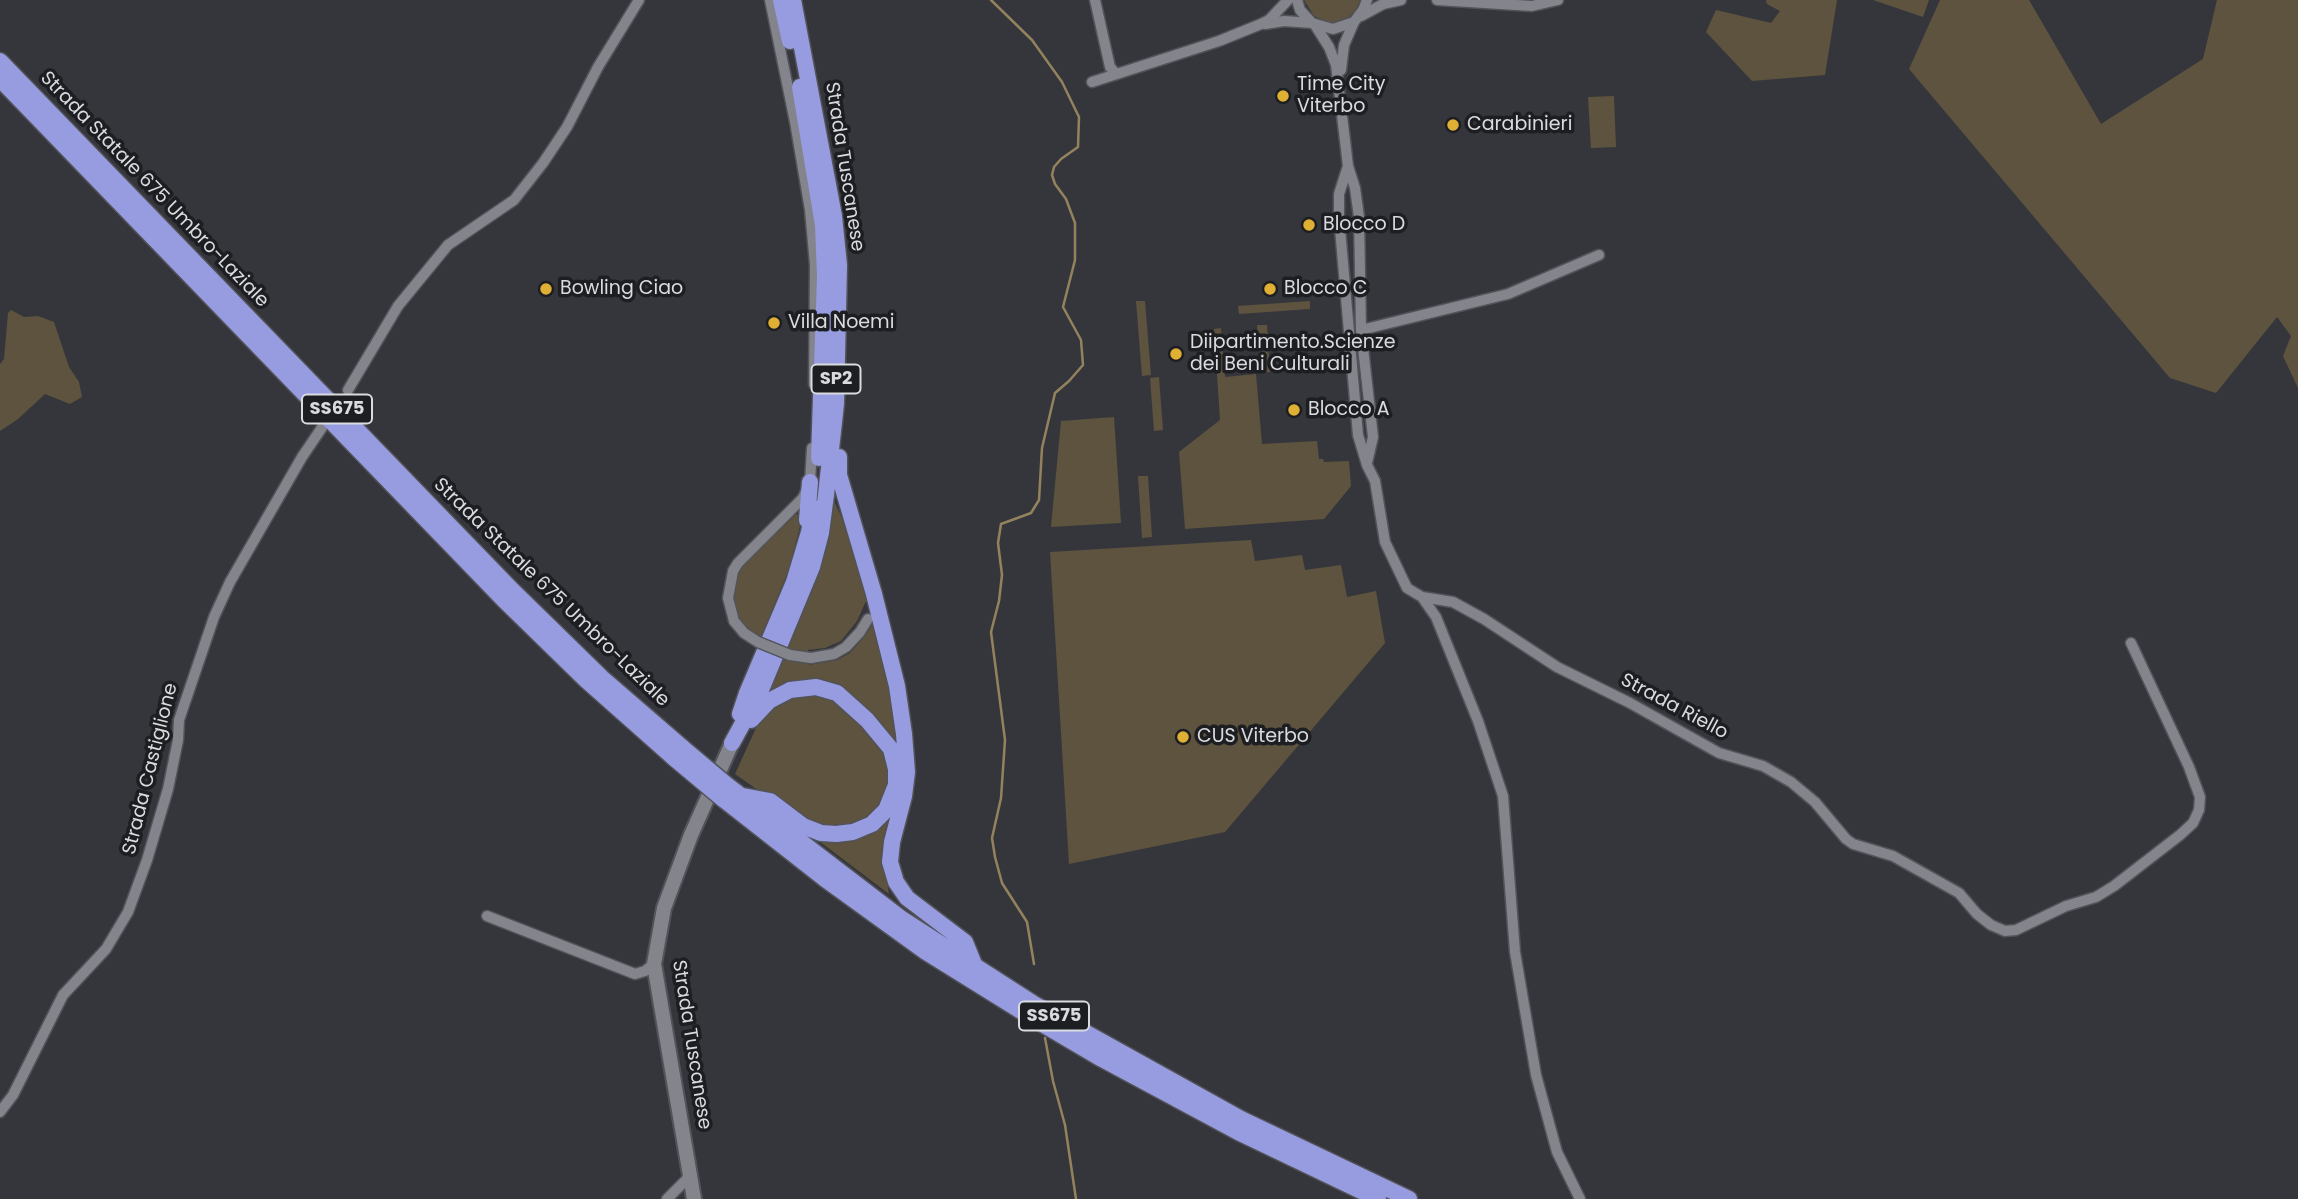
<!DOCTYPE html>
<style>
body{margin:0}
canvas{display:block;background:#35363c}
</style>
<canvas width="2298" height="1199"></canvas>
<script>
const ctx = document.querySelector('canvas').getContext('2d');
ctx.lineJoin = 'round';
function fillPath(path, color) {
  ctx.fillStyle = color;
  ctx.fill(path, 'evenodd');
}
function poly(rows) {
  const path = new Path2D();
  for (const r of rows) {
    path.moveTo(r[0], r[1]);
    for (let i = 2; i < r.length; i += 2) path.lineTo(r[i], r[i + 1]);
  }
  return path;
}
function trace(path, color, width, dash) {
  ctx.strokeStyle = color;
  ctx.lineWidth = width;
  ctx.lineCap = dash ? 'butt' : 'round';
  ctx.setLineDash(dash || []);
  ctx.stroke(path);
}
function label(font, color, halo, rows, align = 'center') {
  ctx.font = font + ' Poppins,sans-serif';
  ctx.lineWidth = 7;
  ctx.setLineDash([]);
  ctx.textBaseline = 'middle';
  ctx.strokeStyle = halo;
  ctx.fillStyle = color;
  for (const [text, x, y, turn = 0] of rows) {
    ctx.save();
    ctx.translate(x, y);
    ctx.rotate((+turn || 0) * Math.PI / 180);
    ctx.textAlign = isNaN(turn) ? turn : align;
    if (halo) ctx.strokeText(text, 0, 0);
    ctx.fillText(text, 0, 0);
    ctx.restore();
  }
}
fillPath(poly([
 [1304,0,1360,0,1356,10,1349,17,1331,23,1314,16],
 [1766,0,1837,0,1825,75,1752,81,1706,32,1716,10,1771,23,1780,11,1767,4],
 [1873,0,1929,0,1923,17],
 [1940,0,2029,0,2101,124,2203,59,2217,0,2298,0,2298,388,2283,356,2291,336,2277,317,2216,393,2170,378,1909,69],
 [1614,96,1616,147,1591,148,1588,97],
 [1136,301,1145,301,1151,375,1142,376],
 [1310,301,1310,309,1239,314,1238,306],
 [11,310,24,317,38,316,54,322,69,367,79,382,82,397,70,404,45,394,18,419,0,431,0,364,4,359,8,313],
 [1257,325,1267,325,1270,372,1261,373],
 [1221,328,1225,377,1256,374,1262,444,1317,441,1319,459,1323,459,1324,462,1349,461,1351,486,1324,519,1185,529,1179,452,1220,420,1214,329],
 [1159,377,1163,430,1154,431,1150,378],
 [1114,417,1121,523,1051,527,1061,421],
 [1138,476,1148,476,1152,537,1142,538],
 [833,499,844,522,866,594,866,601,857,621,841,641,825,648,808,650,809,665,837,660,850,653,865,636,874,622,885,657,897,747,846,693,766,698],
 [796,514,801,516,800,526,789,569,760,639,747,630,738,620,732,598,734,578,741,565],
 [1251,540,1255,561,1302,555,1305,570,1341,565,1347,597,1376,591,1385,643,1225,832,1069,864,1050,552],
 [804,695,820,695,839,703,877,740,888,755,889,784,880,806,870,819,837,830,805,823,735,774,761,717,786,698],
 [890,817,884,835,882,853,889,894,819,841]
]), '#5d533e');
trace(poly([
 [991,0,1032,40,1062,82,1079,117,1078,147,1061,159,1054,167,1052,175,1055,184,1066,199,1075,223,1075,260,1063,307,1081,340,1083,365,1069,381,1055,393,1042,448,1039,500,1031,513,1001,524,998,543,1002,575,999,601,991,632,1005,740,1001,798,992,838,995,857,1002,883,1027,922,1034,964],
 [1045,1038,1053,1081,1065,1125,1076,1199]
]), '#93825d', 2.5);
const minor = poly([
 [770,0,795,122,810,210,815,265,814,384],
 [1095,0,1110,67,1115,73],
 [1297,0,1300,10,1312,23,1333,29,1354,22,1363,10,1367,0],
 [1437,0,1532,6,1558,0],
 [1361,16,1383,4,1401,0],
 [1265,24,1284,21,1312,23],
 [1315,25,1329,47,1336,65,1348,166,1355,188,1359,217,1361,330,1373,437,1367,463],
 [1341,70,1344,45,1354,22],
 [1092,82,1219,41,1261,24,1269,20,1288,0],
 [1348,166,1339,194,1339,217,1358,435,1367,465,1375,481,1385,542,1407,588,1422,597,1436,617,1478,721,1503,796,1515,952,1536,1075,1557,1152,1580,1199],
 [1361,330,1508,294,1599,255],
 [348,390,398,306,448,245,514,200,543,163,567,127,598,67,639,0],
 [1422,597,1453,602,1484,619,1557,667,1630,703,1719,753,1763,766,1791,782,1815,802,1846,839,1853,844,1893,856,1959,893,1977,914,1991,925,2005,931,2016,930,2066,906,2096,897,2114,886,2180,835,2193,823,2199,810,2200,797,2189,767,2131,643],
 [734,621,728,598,733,571,738,563,803,498,810,482,812,448],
 [811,658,834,654,846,647,860,632,868,619],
 [487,916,635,974,645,971,654,964],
 [0,1112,13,1095,63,995,106,949,128,912,147,860,168,789,178,740,179,720,214,617,230,582,302,457,323,426],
 [667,1199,690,1176]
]);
const secondary = poly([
 [694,1199,654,964,664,908,691,835,732,743]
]);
const trunk = poly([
 [781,0,790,41],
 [0,61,513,591,602,678,683,748],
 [0,79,503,599,586,680,674,758],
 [800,87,823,225,825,276,819,458],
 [839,457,839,475,874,594,897,686,904,734,907,772,904,796,892,842,890,862,896,882,907,898,965,942,976,969],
 [807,520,810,482],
 [740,714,747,693,794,582,809,532,814,508],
 [732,743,761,690,812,567,821,533,826,495,836,404,839,265,834,216,793,0],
 [727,785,902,919,1034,1004,1241,1119,1409,1199],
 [743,796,770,801,803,826,821,833,836,834,853,832,872,824,886,810,896,785,896,769,891,749,867,720,837,693,816,687,790,690,769,701,751,720],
 [723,799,825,879,926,952,1029,1016,1102,1059,1238,1132,1378,1199]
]);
trace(minor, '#525358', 13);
trace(secondary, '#525358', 18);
trace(trunk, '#525358', 19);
trace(minor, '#83848c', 10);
trace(secondary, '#83848c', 14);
trace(trunk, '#979ce0', 16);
const minorBridge = poly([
 [734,621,744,633,758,642,790,655,811,658]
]);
const trunkBridge = poly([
 [683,748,727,785],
 [674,758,723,799]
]);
trace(minorBridge, '#525358', 13, []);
trace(trunkBridge, '#525358', 19, []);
trace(minorBridge, '#83848c', 10);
trace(trunkBridge, '#979ce0', 16);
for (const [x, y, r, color] of [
 [1283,96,7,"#e0b034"],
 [1453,125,7,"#e0b034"],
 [1309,225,7,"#e0b034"],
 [546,289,7,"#e0b034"],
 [1270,289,7,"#e0b034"],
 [774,323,7,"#e0b034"],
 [1176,354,7,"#e0b034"],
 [1294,410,7,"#e0b034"],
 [1183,737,7,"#e0b034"]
]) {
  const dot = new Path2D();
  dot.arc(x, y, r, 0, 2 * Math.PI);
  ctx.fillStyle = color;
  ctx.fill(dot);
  trace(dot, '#1d1e21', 2.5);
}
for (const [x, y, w] of [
 [836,379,49],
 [337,409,70],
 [1054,1016,70]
]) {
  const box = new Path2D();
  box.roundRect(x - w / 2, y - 14.5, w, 29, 5);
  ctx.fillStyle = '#1d1e21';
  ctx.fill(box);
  trace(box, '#dadbdf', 2);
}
label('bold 18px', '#dadbdf', null, [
 ["SP2",836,379],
 ["SS675",337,409],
 ["SS675",1054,1016]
]);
label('19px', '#dadbdf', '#1d1e21', [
 ["Time City",1297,85],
 ["Viterbo",1297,107],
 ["Carabinieri",1467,125],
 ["Blocco D",1323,225],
 ["Bowling Ciao",560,289],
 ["Blocco C",1284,289],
 ["Villa Noemi",788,323],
 ["Diipartimento.Scienze",1190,343],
 ["dei Beni Culturali",1190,365],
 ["Blocco A",1308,410],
 ["CUS Viterbo",1197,737]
], 'left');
label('19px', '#dadbdf', '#1d1e21', [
 ["Strada Tuscanese",844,167,81],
 ["Strada Statale 675 Umbro-Laziale",154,190,46],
 ["Strada Statale 675 Umbro-Laziale",551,593,44],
 ["Strada Riello",1674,707,28],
 ["Strada Castiglione",151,769,-76],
 ["Strada Tuscanese",691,1045,81]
]);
</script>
